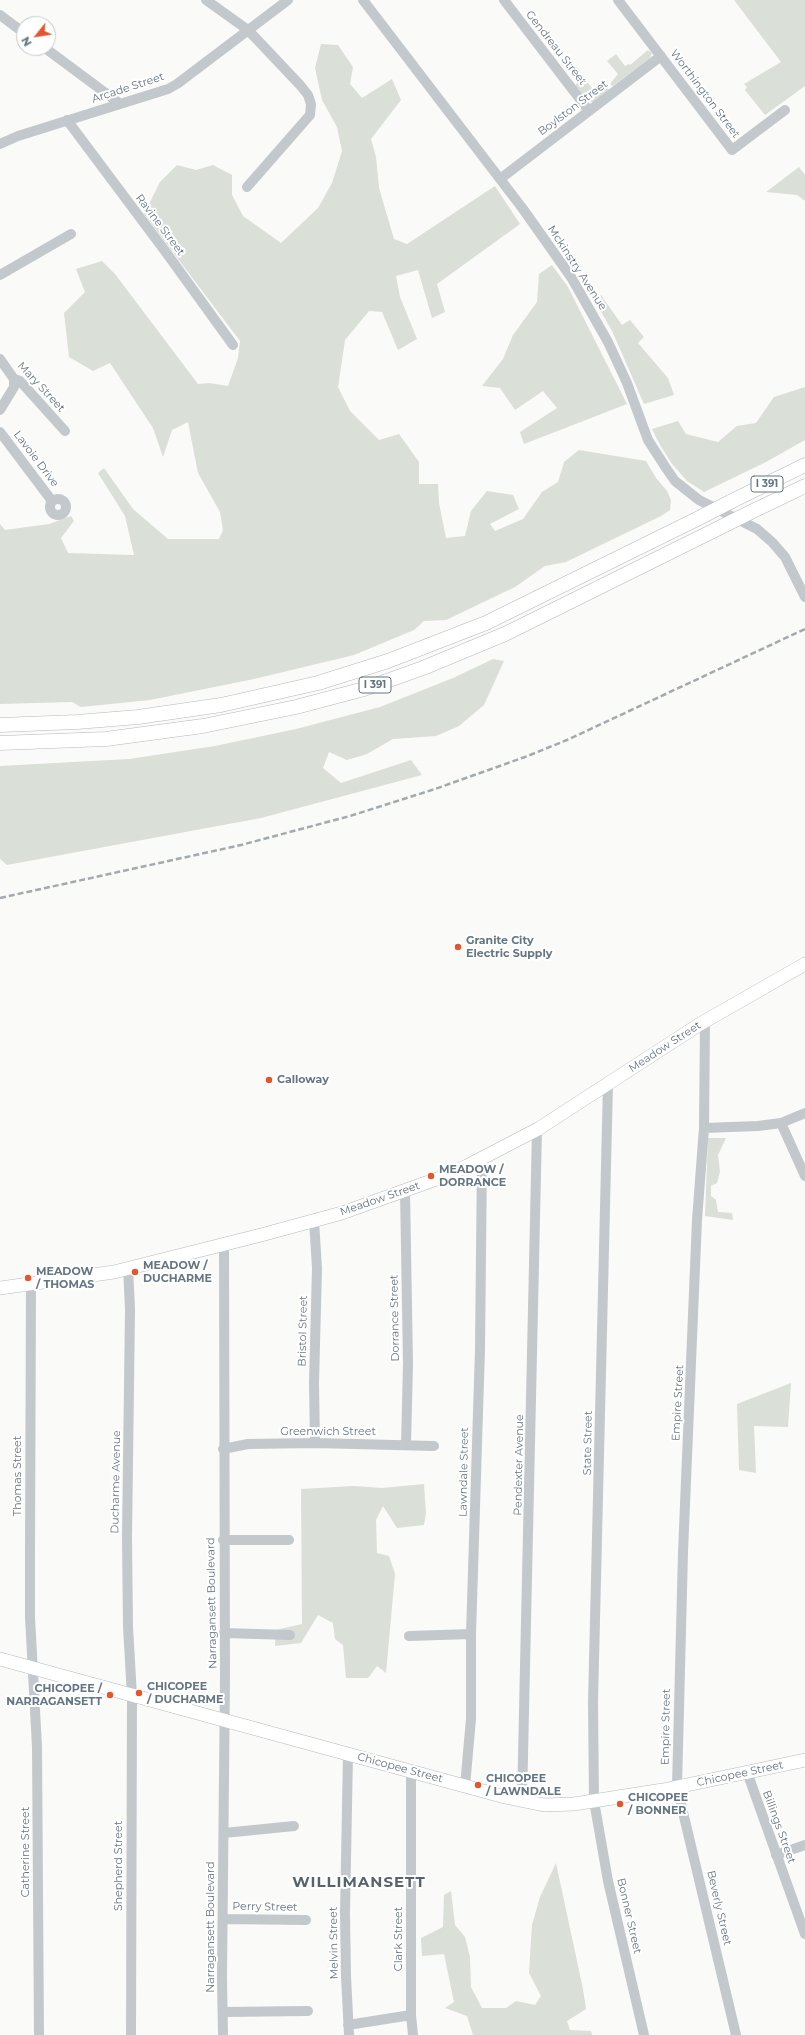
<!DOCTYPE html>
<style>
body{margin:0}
#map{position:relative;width:805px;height:2035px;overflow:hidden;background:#fafaf8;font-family:Montserrat,sans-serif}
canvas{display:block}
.north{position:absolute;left:16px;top:16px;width:40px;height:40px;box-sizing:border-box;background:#fff;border:1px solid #c1c8cd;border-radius:50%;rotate:240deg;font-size:11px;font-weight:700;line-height:16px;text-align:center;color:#657683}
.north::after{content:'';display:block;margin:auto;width:14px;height:18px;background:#e4572e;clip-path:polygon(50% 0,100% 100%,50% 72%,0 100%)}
</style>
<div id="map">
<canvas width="805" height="2035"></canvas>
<div class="north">N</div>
</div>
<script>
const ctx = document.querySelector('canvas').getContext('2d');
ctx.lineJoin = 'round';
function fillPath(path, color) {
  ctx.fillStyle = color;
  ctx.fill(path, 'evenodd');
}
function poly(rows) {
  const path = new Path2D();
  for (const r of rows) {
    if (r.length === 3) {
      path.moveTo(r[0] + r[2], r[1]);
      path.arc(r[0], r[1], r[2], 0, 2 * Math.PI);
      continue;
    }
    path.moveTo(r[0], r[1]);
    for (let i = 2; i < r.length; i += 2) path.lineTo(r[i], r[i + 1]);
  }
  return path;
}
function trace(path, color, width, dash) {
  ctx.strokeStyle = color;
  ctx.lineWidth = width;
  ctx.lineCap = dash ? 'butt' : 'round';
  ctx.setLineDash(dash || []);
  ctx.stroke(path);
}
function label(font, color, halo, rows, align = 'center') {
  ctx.font = font + ' Montserrat,sans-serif';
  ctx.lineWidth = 4;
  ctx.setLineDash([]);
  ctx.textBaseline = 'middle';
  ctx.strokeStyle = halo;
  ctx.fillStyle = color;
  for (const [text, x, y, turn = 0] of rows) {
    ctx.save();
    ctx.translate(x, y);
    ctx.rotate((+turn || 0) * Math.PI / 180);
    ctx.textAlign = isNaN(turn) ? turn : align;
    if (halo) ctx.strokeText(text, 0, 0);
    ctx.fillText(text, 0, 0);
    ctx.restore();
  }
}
fillPath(poly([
 [734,0,805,0,805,86,765,115,745,90,747,87,744,84,781,62],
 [321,44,338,45,353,67,350,84,362,98,392,79,401,100,371,139,376,157,379,188,394,239,407,244,495,186,520,224,437,284,445,312,432,318,418,270,396,276,400,297,417,339,398,350,382,312,369,311,345,340,338,387,350,411,379,440,399,434,419,462,419,484,438,484,439,503,446,538,465,536,471,511,487,491,513,495,519,509,490,524,495,531,523,519,542,492,558,482,564,462,579,450,646,461,656,478,667,491,671,500,670,510,661,516,566,562,545,566,515,587,446,620,424,621,414,630,354,655,254,679,150,700,81,707,72,702,0,704,0,524,5,530,49,524,71,516,74,521,61,538,68,553,134,555,125,516,98,473,104,468,133,509,168,539,219,539,223,530,220,512,198,473,188,422,172,430,163,457,153,428,110,363,93,371,69,357,64,313,85,292,76,269,102,261,115,274,198,384,209,383,228,386,238,358,240,341,144,214,160,182,177,165,196,170,213,165,232,175,232,195,243,216,281,243,318,208,332,183,342,151,337,127,322,100,315,68],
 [648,50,652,53,650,58,613,86,610,84,618,74,607,61,616,54,625,66,629,64,630,65],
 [584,78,596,93,605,87,605,84,609,90,593,102,589,102,575,85],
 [799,167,805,175,805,201,797,195,766,192],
 [552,265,568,287,627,404,524,444,520,432,557,408,543,391,515,410,500,388,482,386,503,359,513,335,537,302,539,274],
 [601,295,622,325,630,320,644,337,638,343,668,378,674,395,644,404,612,331,595,301],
 [805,387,805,440,766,462,704,492,687,481,672,464,660,445,652,429,678,421,686,434,718,442,737,426,756,423,774,397],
 [493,659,504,661,484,705,459,726,436,736,393,739,367,754,347,760,329,752,323,768,341,783,411,760,422,775,261,818,7,865,0,859,0,766,129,759,215,746,296,729,380,707,453,678],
 [708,1138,726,1138,718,1155,720,1172,717,1183,711,1186,711,1196,716,1200,718,1212,732,1213,733,1220,705,1216],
 [791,1383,788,1427,754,1426,756,1473,739,1470,737,1404],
 [424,1484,426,1513,424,1525,397,1528,383,1506,376,1520,377,1553,389,1556,395,1574,386,1673,377,1666,368,1678,346,1678,343,1645,335,1639,333,1623,318,1615,301,1643,275,1646,276,1630,302,1624,301,1489,354,1486,382,1488],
 [556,1863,583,1989,586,2009,567,2021,570,2030,591,2031,592,2035,473,2035,467,2016,445,2008,454,2002,444,1954,422,1956,421,1938,443,1927,444,1895,451,1891,455,1925,465,1937,470,1957,471,1987,482,2008,506,2008,516,2001,535,2005,541,1996,529,1973,532,1925,540,1897]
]), '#dadfd7');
const major = poly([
 [0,1288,114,1272,261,1235,342,1213,445,1176,467,1166,538,1129,700,1024,805,964],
 [0,1659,505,1797,544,1805,574,1804,663,1790,805,1760]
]);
const highway = poly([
 [730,502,805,465],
 [751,512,805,486],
 [0,725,77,722,138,717,221,705,318,683,388,661,486,623,699,518],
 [0,743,106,739,203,726,296,707,364,689,423,668,505,634,721,527]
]);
trace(major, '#b5babe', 14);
trace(highway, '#b4b9bd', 15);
trace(poly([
 [206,0,248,30,300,85,308,95,311,104,310,115,247,187],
 [363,0,523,209,571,277,608,342,627,383,648,440,666,468,675,481,699,500,757,529,772,542,785,557,805,597],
 [504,0,589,111],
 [618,0,732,150,785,110],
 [0,15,24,33],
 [45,48,119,103],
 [67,120,165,251,233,345],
 [0,144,18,136,168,89,177,84,288,0],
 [500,179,661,56],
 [0,275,71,234],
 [0,359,14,379,20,381,65,431],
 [0,410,14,387,14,379],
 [0,432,52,501],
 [58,507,8],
 [705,1021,704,1128,697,1220,683,1552,677,1787,736,2035],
 [608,1084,593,1702,594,1801,608,1881,644,2035],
 [781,1123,805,1176],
 [704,1128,758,1126,781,1123,805,1113],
 [405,1190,408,1364,406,1444],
 [314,1221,317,1268,314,1383,315,1443],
 [128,1268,130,1309,127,1538,128,1627,132,1696,131,2035],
 [31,1284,30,1557,30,1617,37,1747,39,2035],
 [223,1449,248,1444,315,1443,434,1446],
 [223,1540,289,1540],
 [224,1633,290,1635],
 [409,1636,471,1634],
 [348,1754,345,1913,346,1976,349,2035],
 [411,1772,411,2015,413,2035],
 [747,1772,805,1934],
 [465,1786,471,1719,471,1634,480,1349,482,1158],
 [522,1801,537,1129],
 [224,1833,294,1826],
 [776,1855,805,1845],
 [223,1919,306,1920],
 [224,2012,308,2011],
 [348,2025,411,2015],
 [223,2035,222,1978,225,1676,224,1243]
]), '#c3c8cc', 10);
trace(major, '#fff', 13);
trace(highway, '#fff', 14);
trace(poly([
 [0,898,241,845,350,816,435,789,525,757,567,740,805,629]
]), '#a2aab0', 2.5, [6, 3]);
const highwayBridge = poly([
 [699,518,730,502],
 [721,527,751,512]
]);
trace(highwayBridge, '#b4b9bd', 15, []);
trace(highwayBridge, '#fff', 14);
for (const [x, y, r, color] of [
 [458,947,4,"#e4572e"],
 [269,1080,4,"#e4572e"],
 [431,1176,4,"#e4572e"],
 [135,1272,4,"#e4572e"],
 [28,1278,4,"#e4572e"],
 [139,1693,4,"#e4572e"],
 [110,1695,4,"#e4572e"],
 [478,1785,4,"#e4572e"],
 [620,1804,4,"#e4572e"]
]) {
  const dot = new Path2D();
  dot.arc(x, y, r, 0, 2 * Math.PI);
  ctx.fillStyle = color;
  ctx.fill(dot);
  trace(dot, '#fff', 1.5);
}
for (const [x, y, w] of [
 [767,484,32],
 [375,685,32]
]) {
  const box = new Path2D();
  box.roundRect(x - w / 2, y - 8, w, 16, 3);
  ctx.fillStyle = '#fff';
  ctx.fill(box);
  trace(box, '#657683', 1);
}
label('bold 10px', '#657683', null, [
 ["I 391",767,484],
 ["I 391",375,685]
]);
label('11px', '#657683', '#fff', [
 ["Gendreau Street",556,48,52],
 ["Arcade Street",128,88,-18],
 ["Worthington Street",705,94,53],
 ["Boylston Street",573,108,-37],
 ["Ravine Street",160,225,53],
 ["Mckinstry Avenue",577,268,57],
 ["Mary Street",41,387,47],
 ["Lavoie Drive",36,459,53],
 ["Meadow Street",665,1047,-33],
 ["Meadow Street",380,1199,-19],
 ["Dorrance Street",395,1318,-91],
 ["Bristol Street",303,1331,-89],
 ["Empire Street",678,1403,-87],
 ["Greenwich Street",328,1432],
 ["State Street",588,1443,-89],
 ["Pendexter Avenue",519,1465,-89],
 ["Lawndale Street",464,1472,-89],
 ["Thomas Street",18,1476,-90],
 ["Ducharme Avenue",116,1482,-89],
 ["Narragansett Boulevard",212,1603,-91],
 ["Empire Street",666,1727,-89],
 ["Chicopee Street",400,1768,15],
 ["Chicopee Street",740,1774,-12],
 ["Billings Street",779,1827,70],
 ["Catherine Street",26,1852,-90],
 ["Shepherd Street",119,1866,-90],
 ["Perry Street",265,1907,1],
 ["Beverly Street",719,1908,77],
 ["Bonner Street",629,1916,77],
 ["Narragansett Boulevard",211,1927,-90],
 ["Clark Street",399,1939,-90],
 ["Melvin Street",334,1943,-91]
]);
label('bold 11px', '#657683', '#fff', [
 ["Granite City",466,941],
 ["Electric Supply",466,954],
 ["Calloway",277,1080],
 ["MEADOW /",439,1170],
 ["DORRANCE",439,1183],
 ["MEADOW /",143,1266],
 ["DUCHARME",143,1279],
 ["MEADOW",36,1272],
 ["/ THOMAS",36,1285],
 ["CHICOPEE",147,1687],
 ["/ DUCHARME",147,1700],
 ["CHICOPEE /",102,1689,"right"],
 ["NARRAGANSETT",102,1702,"right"],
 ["CHICOPEE",486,1779],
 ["/ LAWNDALE",486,1792],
 ["CHICOPEE",628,1798],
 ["/ BONNER",628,1811]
], 'left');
ctx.letterSpacing = '1px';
label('bold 15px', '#57646e', '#fff', [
 ["WILLIMANSETT",359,1883]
]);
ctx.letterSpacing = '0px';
</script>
